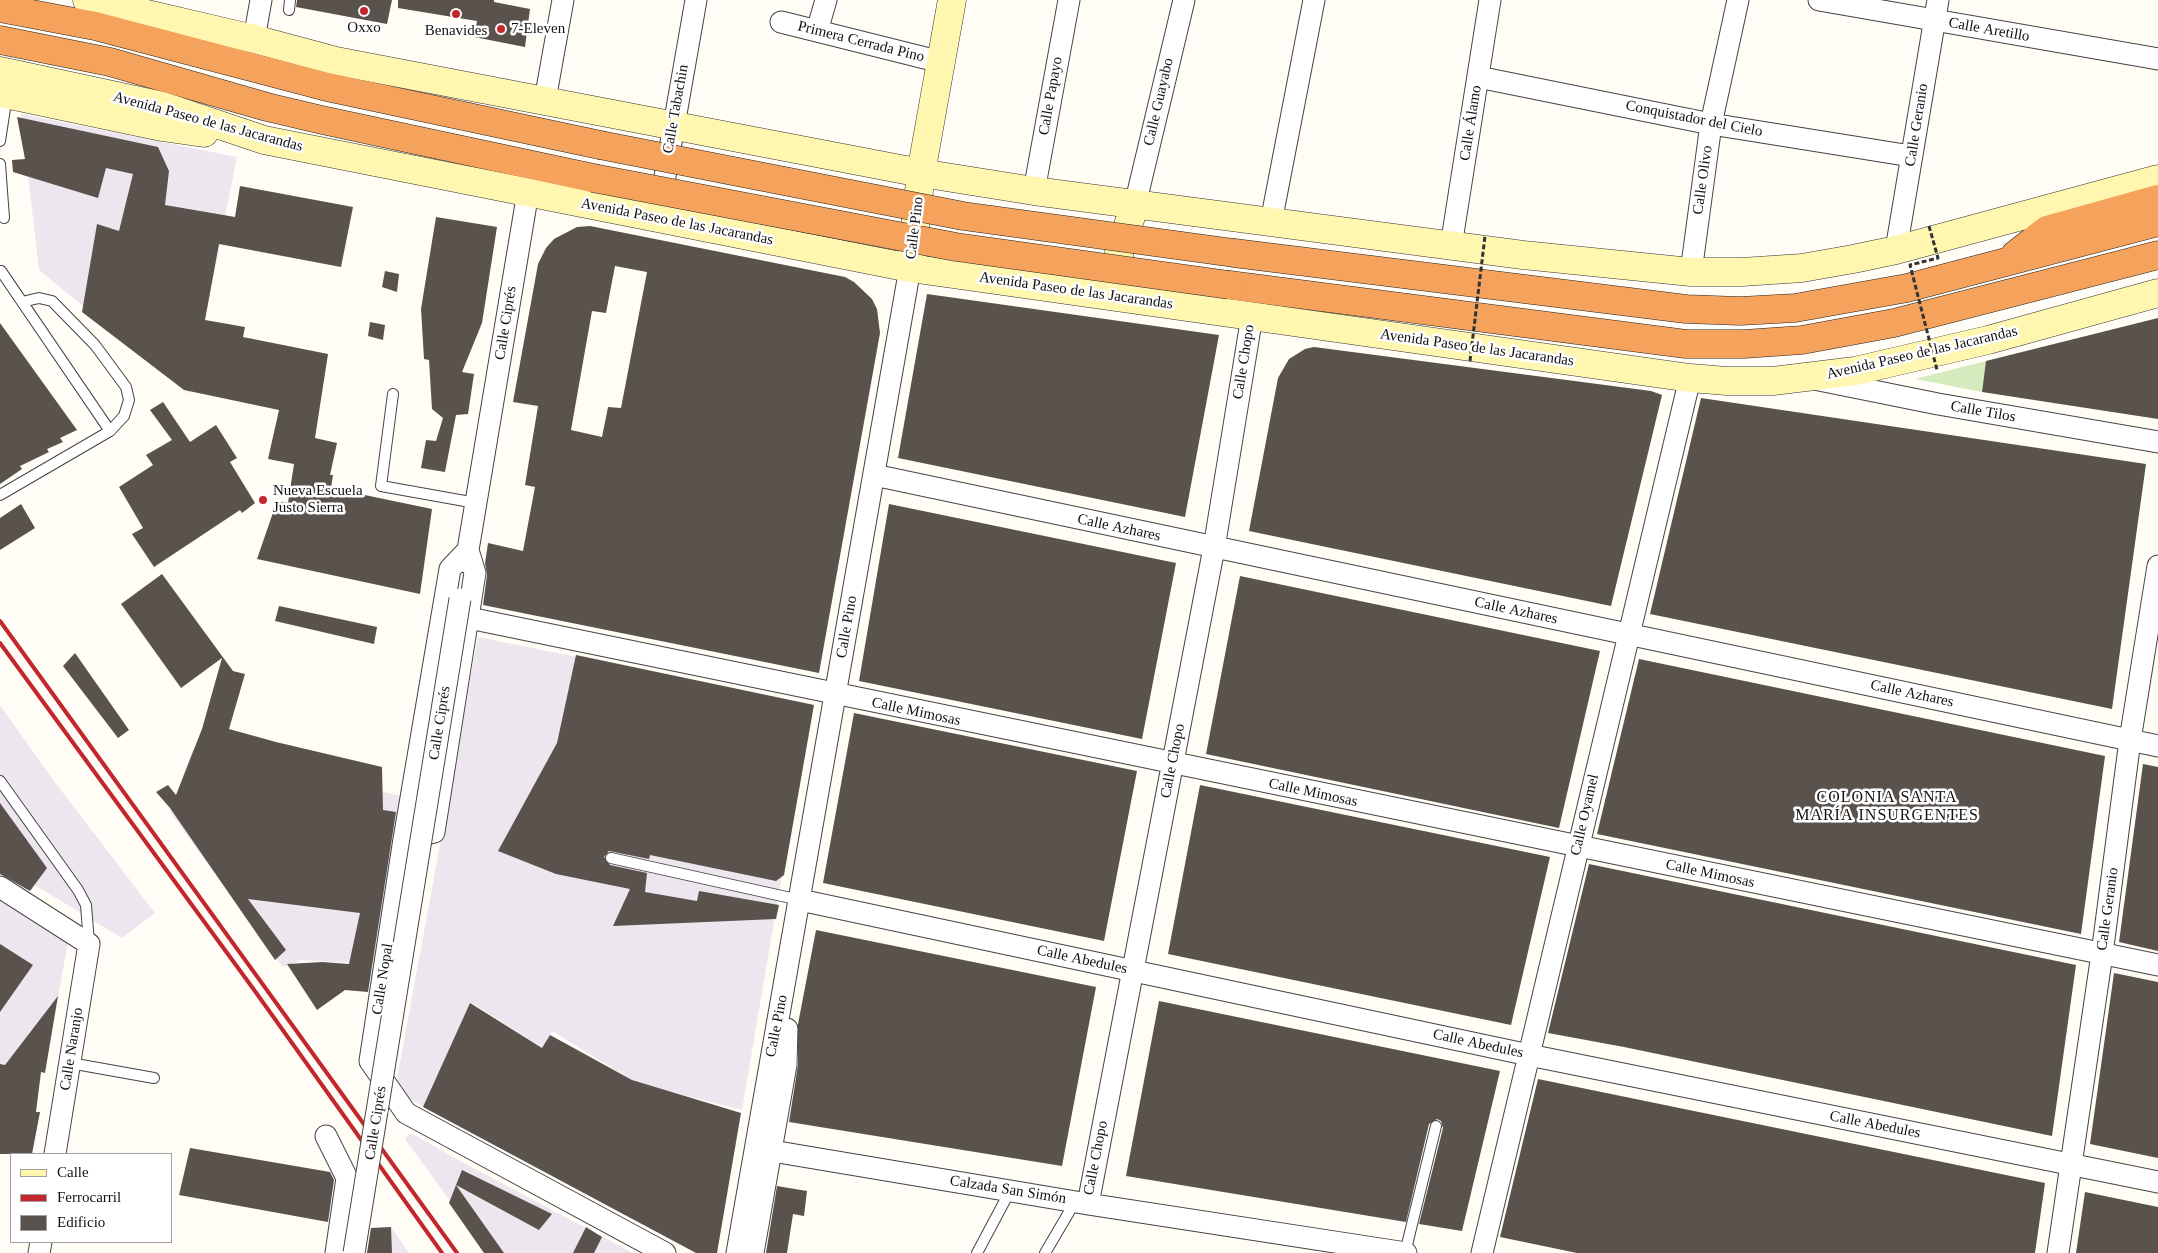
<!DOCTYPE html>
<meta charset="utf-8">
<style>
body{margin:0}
#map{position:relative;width:2158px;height:1253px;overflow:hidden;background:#fffdf5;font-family:"Times New Roman",serif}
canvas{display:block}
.legend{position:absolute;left:10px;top:1153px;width:162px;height:90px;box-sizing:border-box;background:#fff;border:1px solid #a0a0a0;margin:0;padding:6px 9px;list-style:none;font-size:15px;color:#111}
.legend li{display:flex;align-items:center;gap:10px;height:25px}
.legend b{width:25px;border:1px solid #a0a0a0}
</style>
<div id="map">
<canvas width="2158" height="1253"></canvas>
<ul class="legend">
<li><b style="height:6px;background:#fff6b0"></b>Calle</li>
<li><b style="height:6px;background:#c4262e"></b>Ferrocarril</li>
<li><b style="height:14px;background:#5a524d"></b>Edificio</li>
</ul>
</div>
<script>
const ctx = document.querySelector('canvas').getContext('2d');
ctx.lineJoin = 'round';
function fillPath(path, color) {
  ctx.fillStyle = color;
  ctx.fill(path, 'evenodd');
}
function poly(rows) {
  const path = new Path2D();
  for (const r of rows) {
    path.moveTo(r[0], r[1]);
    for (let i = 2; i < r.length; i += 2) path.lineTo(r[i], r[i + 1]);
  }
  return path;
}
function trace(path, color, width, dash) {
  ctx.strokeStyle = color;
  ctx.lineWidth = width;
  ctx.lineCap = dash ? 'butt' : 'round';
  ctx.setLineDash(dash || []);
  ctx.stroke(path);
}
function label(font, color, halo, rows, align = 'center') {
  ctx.font = font + ' "Times New Roman",serif';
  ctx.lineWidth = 5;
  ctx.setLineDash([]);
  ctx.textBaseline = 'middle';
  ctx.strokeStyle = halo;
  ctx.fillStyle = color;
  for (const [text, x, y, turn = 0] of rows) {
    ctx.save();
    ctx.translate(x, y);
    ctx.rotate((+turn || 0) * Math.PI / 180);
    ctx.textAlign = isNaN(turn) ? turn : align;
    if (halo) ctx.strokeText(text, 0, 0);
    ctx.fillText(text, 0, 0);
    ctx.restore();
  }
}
fillPath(poly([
 [21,114,237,157,190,394,39,270],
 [478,637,811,704,742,1110,637,1083,552,1031,543,1048,472,1003,424,1107,395,1090],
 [0,705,54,781,155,913,122,938,0,864],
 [193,749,401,796,373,964,301,960,283,967,170,812],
 [0,885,70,930,58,998,5,1065,0,1065],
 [411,1133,464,1163,633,1253,488,1253,405,1139],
 [391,1227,409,1253,367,1253,371,1229]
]), '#eee6ef');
fillPath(poly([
 [1986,361,1982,392,1915,379]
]), '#d5ebbd');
fillPath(poly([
 [297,0,392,0,387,24,296,7],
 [398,0,494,0,494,2,530,9,525,47,474,37,477,21,398,8],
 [17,117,158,147,169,171,165,205,235,217,240,186,353,207,341,267,219,244,205,320,245,327,243,337,328,354,315,438,337,443,330,475,333,475,331,488,432,509,420,594,257,559,277,501,288,503,294,464,268,459,279,410,184,390,82,312,97,224,119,231,133,174,106,168,98,198,13,172,12,160,25,159],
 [436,217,497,227,482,323,462,372,474,374,468,414,456,415,445,472,421,468,426,440,436,441,443,418,432,409,429,360,424,359,421,309],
 [590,226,845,277,854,282,872,299,877,309,880,333,819,673,483,605,487,575,485,563,488,543,523,551,535,487,525,485,538,406,513,402,538,264,546,248,554,239,577,227],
 [615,266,647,272,621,408,608,407,602,437,571,430,592,311,606,313],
 [385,271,399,274,397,292,382,287],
 [927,294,1219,335,1185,517,898,458],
 [2158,318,2158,419,1982,392,1986,361],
 [370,322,385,325,383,340,368,336],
 [0,323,77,430,60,438,63,442,47,449,49,452,20,466,22,469,0,484],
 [1314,347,1651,391,1662,395,1611,606,1249,531,1278,378,1289,359,1305,349],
 [1701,398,2146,464,2112,709,1650,614],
 [163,402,190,442,216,425,237,458,230,462,255,503,242,513,240,510,154,567,132,534,143,528,119,487,153,465,146,455,172,440,150,410],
 [21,504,35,528,0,550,0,518],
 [889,504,1176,563,1142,739,859,681],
 [162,574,233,671,245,674,229,729,276,742,382,767,383,810,396,812,368,992,345,990,317,1010,287,964,322,962,349,964,360,913,248,899,286,950,275,960,170,808,156,792,168,785,176,795,202,729,222,658,181,688,121,604],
 [1240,576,1600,651,1559,828,1206,754],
 [279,606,377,627,374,644,275,621],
 [75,653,129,730,118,738,63,666],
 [576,655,814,705,784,875,776,881,650,855,649,859,609,851,604,857,610,865,647,873,645,892,697,901,699,891,779,905,776,919,613,926,630,889,556,874,498,851,557,743],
 [1639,659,2105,756,2081,934,1597,834],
 [854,713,1137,771,1104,941,823,883],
 [2143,764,2158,767,2158,951,2119,942],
 [1200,785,1550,857,1511,1025,1168,954],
 [0,803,47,868,30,891,0,874],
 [1589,864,2076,965,2052,1136,1624,1047,1548,1033],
 [816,930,1096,987,1062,1166,789,1122,798,1065,798,1024],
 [0,944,33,965,0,1012],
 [2114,973,2158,982,2158,1158,2090,1144],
 [58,996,45,1073,41,1072,36,1112,40,1112,32,1154,0,1154,0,1064,5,1065],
 [1159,1001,1500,1071,1462,1231,1419,1224,1443,1128,1441,1121,1437,1119,1429,1124,1406,1222,1126,1176],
 [470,1003,542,1048,550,1035,632,1080,741,1113,717,1253,696,1253,423,1107],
 [1538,1079,2045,1183,2035,1253,1577,1253,1500,1237],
 [190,1148,330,1172,334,1180,328,1222,179,1195],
 [462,1170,552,1214,539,1230,456,1185],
 [456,1185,504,1253,484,1253,449,1203],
 [777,1186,807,1191,804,1216,793,1214,787,1253,766,1253],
 [2085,1192,2158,1207,2158,1253,2076,1253],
 [391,1227,392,1253,367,1253,371,1228],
 [586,1227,602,1237,594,1253,573,1253]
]), '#5a524d');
const lane = poly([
 [289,10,290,0],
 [0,141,7,95],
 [0,164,4,218],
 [1,271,110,431],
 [393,394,381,486,476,503],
 [0,495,110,431,124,416,129,400,126,387,95,345,52,301,39,298,22,302],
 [0,781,78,890,86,905,89,943],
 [611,858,800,900],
 [70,1063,154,1078],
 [977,1253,1010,1191],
 [1045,1253,1075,1202],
 [1405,1253,1436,1126]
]);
const street = poly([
 [1819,0,2158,59],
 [781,22,941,62],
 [817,31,826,0],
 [254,39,261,0],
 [1478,77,1711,124,1911,156],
 [545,100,563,0],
 [1034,191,1069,0],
 [660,205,696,0],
 [1135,205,1184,0],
 [1271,222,1314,0],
 [1451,246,1490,0],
 [1896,250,1938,0],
 [1691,272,1711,124,1738,0],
 [1819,380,1938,404,2158,442],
 [874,475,2158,746],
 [466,562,528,192],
 [469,618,2158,965],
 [404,839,434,832,475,573,468,550,450,569,404,839,370,1061,406,1113,665,1253],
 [0,887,89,944,55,1154],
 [800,900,1529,1055,2158,1182],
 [326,1136,347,1178,336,1253],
 [772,1151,1088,1204,1406,1253],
 [1088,1204,1214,548,1252,316],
 [39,1253,41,1242],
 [737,1253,910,268],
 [753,1253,786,1065,787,1029],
 [1482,1253,1690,378],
 [2058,1253,2102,954,2130,740,2158,566]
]);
const secondary = poly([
 [87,0,254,39,336,61,921,173,1034,191,1523,255,1691,272,1742,272,1802,268,1853,259,1896,250,2158,179],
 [0,71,163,106,264,140,910,268,1690,378,1727,381,1773,381,1855,371,1988,340,2158,293],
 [0,93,162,127,204,133],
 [911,263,921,173,952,0],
 [1124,291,1121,287,1119,251,1135,205]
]);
const highway = poly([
 [0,8,95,26,327,87,600,145],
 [0,40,110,62,267,107,322,120,593,178],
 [1234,253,1686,309,1740,311,1795,308,1907,288,2158,222],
 [2015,255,2047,230,2158,199],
 [1229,285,1686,344,1744,344,1802,340,1894,323,2158,255]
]);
trace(lane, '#444', 12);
trace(street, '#444', 23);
trace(secondary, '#333', 29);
trace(highway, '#222', 29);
trace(lane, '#fff', 10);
trace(street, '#fff', 21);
trace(secondary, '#fff6b0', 28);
trace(highway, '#f5a25d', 28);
trace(poly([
 [0,621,457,1253],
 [0,643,252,987,442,1253]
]), '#c4262e', 4);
const streetBridge = poly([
 [354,1253,460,599]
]);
const highwayBridge = poly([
 [600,145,963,216,1234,253],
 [593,178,956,247,1229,285]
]);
trace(streetBridge, '#444', 23, []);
trace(highwayBridge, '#222', 29, []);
trace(poly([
 [1929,226,1938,258,1910,265,1937,370],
 [1470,361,1485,236]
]), '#333', 3, [5, 2.5]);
trace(streetBridge, '#fff', 21);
trace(highwayBridge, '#f5a25d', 28);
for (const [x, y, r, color] of [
 [364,11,5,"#c4262e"],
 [456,14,5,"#c4262e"],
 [501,29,5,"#c4262e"],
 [263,500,5,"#c4262e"]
]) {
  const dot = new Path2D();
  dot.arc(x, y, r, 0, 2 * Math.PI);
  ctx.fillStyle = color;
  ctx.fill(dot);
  trace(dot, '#fff', 2);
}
label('15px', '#111', '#fff', [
 ["Oxxo",364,28],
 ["7-Eleven",511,29,"left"],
 ["Benavides",456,31],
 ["Nueva Escuela",273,491,"left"],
 ["Justo Sierra",273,508,"left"]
]);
label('15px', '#111', '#fff', [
 ["Calle Aretillo",1989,30,10],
 ["Primera Cerrada Pino",861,42,14],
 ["Calle Papayo",1051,96,-80],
 ["Calle Guayabo",1159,102,-77],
 ["Calle Tabachin",676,109,-80],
 ["Conquistador del Cielo",1694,119,11],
 ["Avenida Paseo de las Jacarandas",208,122,15],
 ["Calle Álamo",1471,123,-81],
 ["Calle Geranio",1917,125,-81],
 ["Calle Olivo",1703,180,-82],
 ["Avenida Paseo de las Jacarandas",677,222,11],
 ["Calle Pino",915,228,-83],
 ["Avenida Paseo de las Jacarandas",1076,291,8],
 ["Calle Ciprés",506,323,-81],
 ["Avenida Paseo de las Jacarandas",1477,348,8],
 ["Avenida Paseo de las Jacarandas",1922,353,-13],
 ["Calle Chopo",1244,362,-81],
 ["Calle Tilos",1983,412,10],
 ["Calle Azhares",1119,528,12],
 ["Calle Azhares",1516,611,12],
 ["Calle Pino",847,627,-80],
 ["Calle Azhares",1912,694,12],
 ["Calle Mimosas",916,712,12],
 ["Calle Ciprés",440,723,-81],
 ["Calle Chopo",1173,761,-79],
 ["Calle Mimosas",1313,793,12],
 ["Calle Oyamel",1585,815,-77],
 ["Calle Mimosas",1710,874,12],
 ["Calle Geranio",2108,909,-82],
 ["Calle Abedules",1082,960,12],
 ["Calle Nopal",383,979,-81],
 ["Calle Pino",777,1026,-79],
 ["Calle Abedules",1478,1044,12],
 ["Calle Naranjo",72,1049,-81],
 ["Calle Ciprés",376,1123,-81],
 ["Calle Abedules",1875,1125,11],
 ["Calle Chopo",1096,1158,-79],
 ["Calzada San Simón",1008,1190,9]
]);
ctx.letterSpacing = '1px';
label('16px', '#111', '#fff', [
 ["COLONIA SANTA",1887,798],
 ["MARÍA INSURGENTES",1887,816]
]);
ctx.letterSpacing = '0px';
</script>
